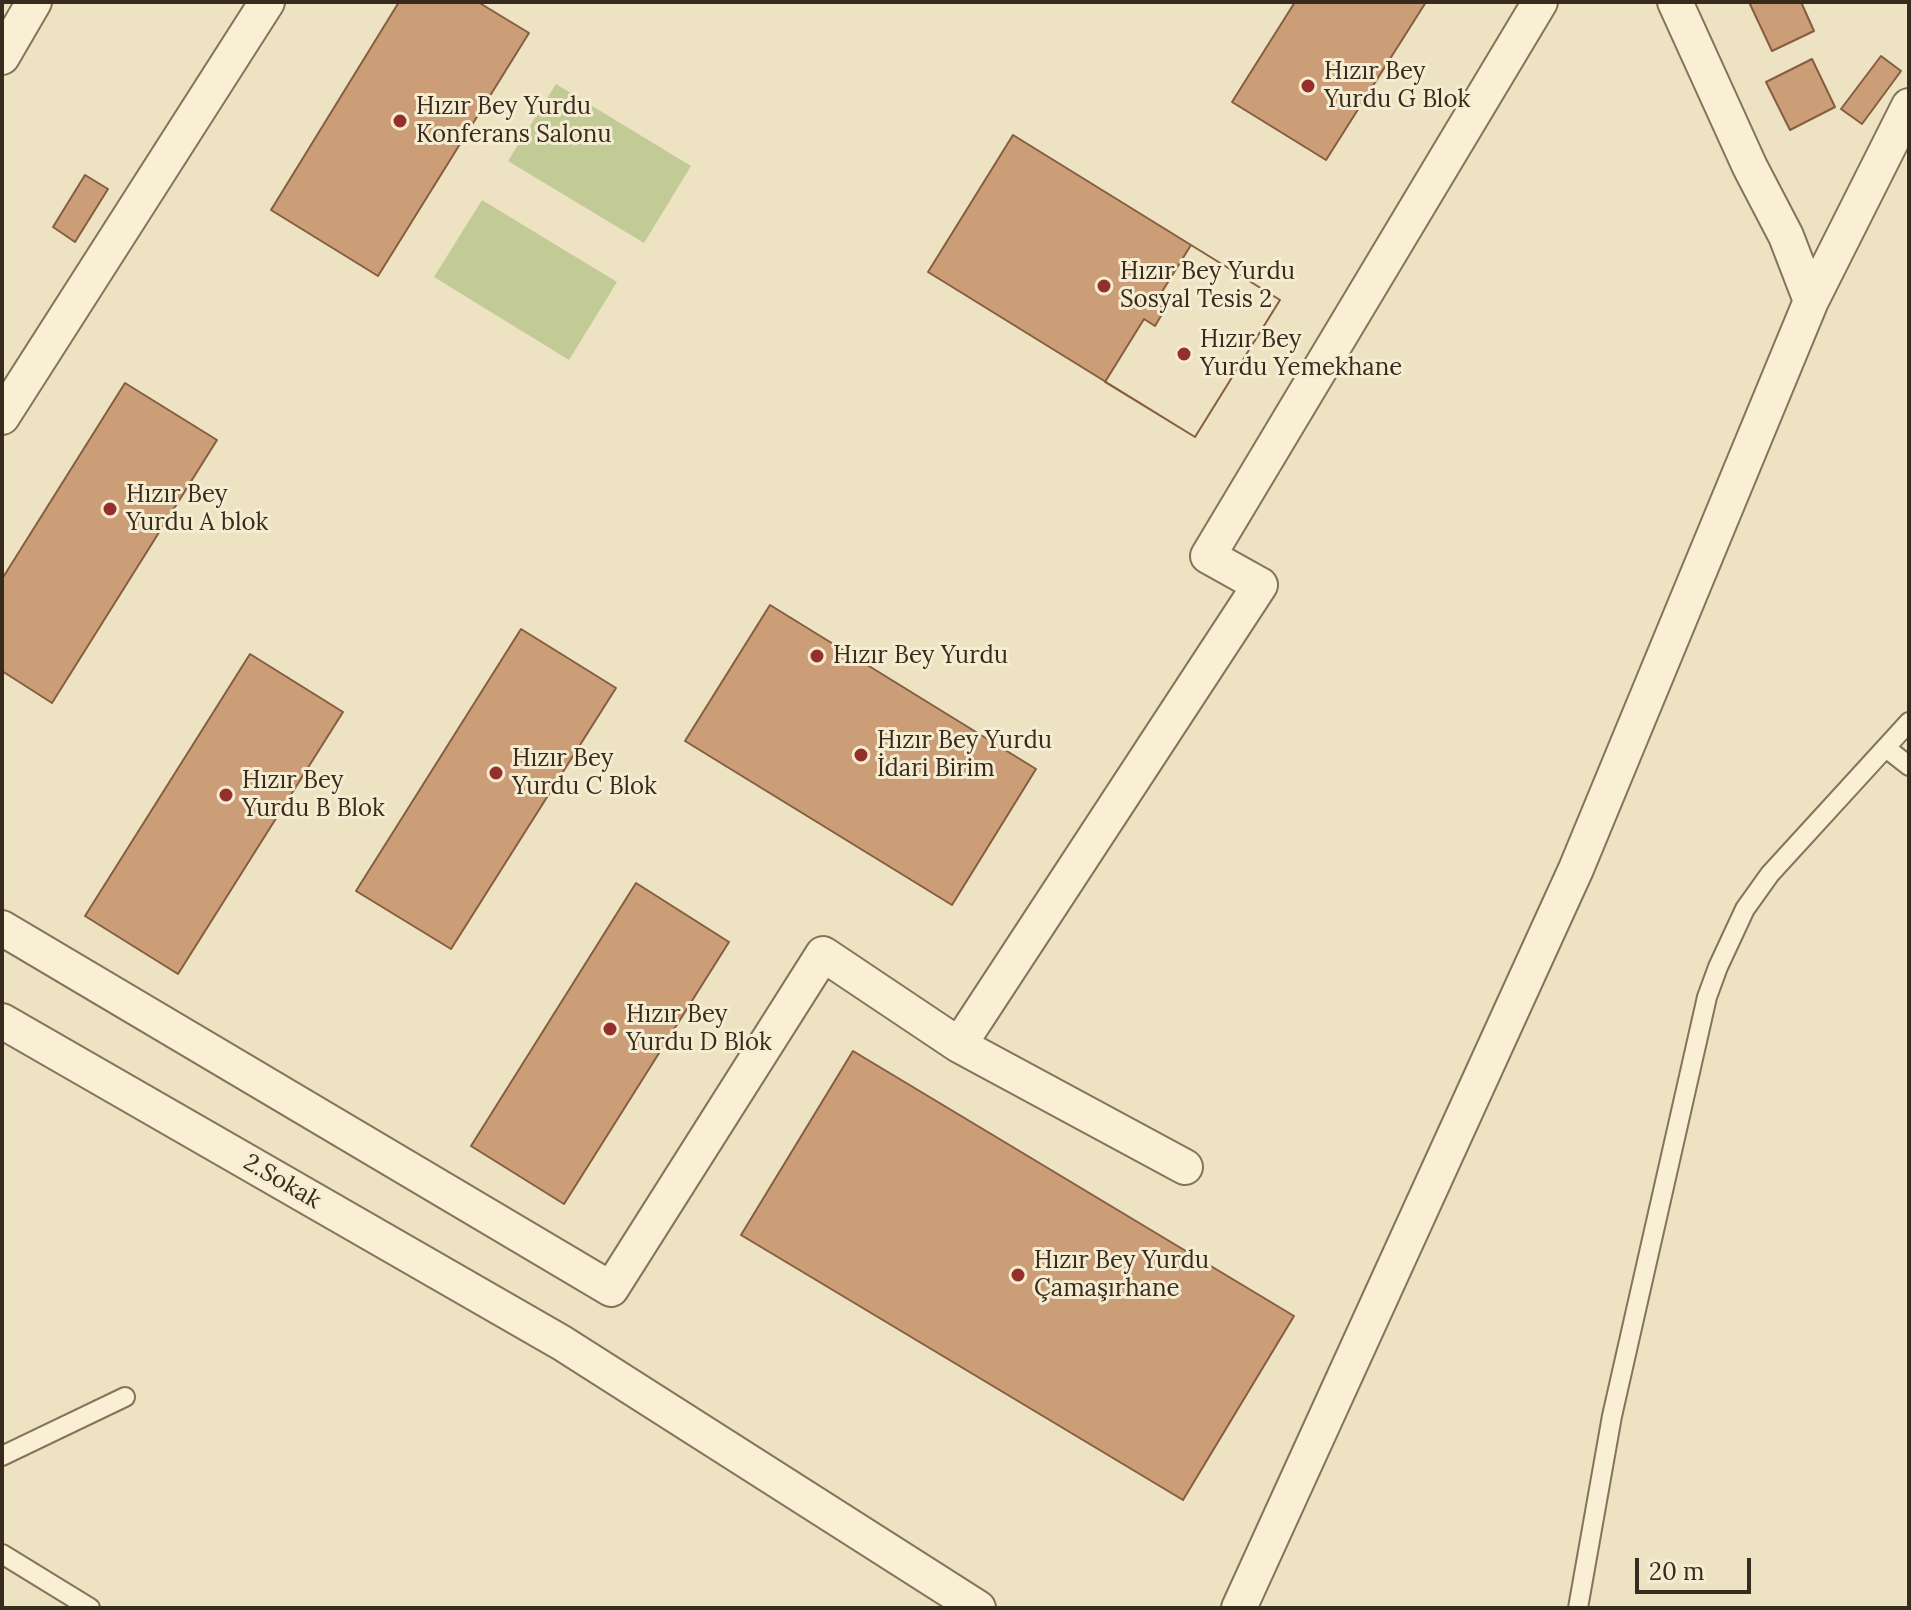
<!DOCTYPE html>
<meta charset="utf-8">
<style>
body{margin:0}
#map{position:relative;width:1911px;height:1610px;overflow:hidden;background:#ede2c2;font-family:Lora,serif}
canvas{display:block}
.frame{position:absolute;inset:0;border:4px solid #362b1d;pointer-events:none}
.scale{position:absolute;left:1635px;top:1558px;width:116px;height:36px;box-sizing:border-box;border:4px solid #362b1d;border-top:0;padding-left:10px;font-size:24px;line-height:28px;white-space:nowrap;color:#362b1d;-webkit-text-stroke:6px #f5ecd1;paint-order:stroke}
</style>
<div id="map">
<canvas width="1911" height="1610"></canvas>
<div class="frame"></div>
<div class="scale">20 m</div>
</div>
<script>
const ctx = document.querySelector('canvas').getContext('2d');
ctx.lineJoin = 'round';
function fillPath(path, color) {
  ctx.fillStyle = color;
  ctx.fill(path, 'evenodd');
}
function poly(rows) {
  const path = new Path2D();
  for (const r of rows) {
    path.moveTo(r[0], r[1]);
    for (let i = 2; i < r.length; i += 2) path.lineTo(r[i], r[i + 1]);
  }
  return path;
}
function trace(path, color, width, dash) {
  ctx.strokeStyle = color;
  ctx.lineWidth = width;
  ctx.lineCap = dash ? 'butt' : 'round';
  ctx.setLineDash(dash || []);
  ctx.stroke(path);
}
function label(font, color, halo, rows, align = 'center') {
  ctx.font = font + ' Lora,serif';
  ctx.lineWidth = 6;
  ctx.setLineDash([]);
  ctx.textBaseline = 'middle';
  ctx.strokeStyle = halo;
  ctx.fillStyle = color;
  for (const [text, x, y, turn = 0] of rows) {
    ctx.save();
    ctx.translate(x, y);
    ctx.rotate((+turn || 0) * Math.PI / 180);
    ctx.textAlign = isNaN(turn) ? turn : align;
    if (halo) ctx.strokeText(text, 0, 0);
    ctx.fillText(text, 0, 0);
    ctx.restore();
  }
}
fillPath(poly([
 [556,84,691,166,644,243,508,161],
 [482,200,617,282,569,360,434,277]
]), '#c2cb96');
const building = poly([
 [399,2,478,2,529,33,378,276,271,210,399,2],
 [1295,2,1426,2,1326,160,1232,102,1295,2],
 [1749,2,1801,2,1814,31,1772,51,1749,2],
 [1881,56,1901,71,1862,124,1841,109,1881,56],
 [1812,59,1835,107,1790,130,1766,82,1812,59],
 [1013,135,1280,300,1195,437,928,272,1013,135],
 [85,175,108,189,75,242,53,227,85,175],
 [1191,245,1280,300,1195,437,1105,382,1144,319,1155,326,1165,309,1155,303,1191,245],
 [125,383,217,440,52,703,2,671,2,579,125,383],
 [770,605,1036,769,952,905,685,741,770,605],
 [521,629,616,688,451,949,356,891,521,629],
 [250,654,343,712,178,974,85,916,250,654],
 [636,883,729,942,564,1204,471,1146,636,883],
 [853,1051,1294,1316,1183,1500,741,1235,853,1051]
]);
fillPath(building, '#cb9e78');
trace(building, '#855e40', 2);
const service = poly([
 [1886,748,1909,766],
 [2,1456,125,1397],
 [2,1554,90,1608],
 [1578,1608,1612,1416,1707,997,1718,967,1745,909,1770,874,1909,722]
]);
const minor = poly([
 [1675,2,1750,167,1786,236,1811,301],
 [2,57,34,2],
 [2,417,267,2],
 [2,928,611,1289,823,954,959,1045],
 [2,1021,562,1343,978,1608],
 [1185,1167,959,1045,1260,585,1208,556,1540,2],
 [1239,1608,1576,869,1811,301,1909,106]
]);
trace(service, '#86735a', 22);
trace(minor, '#86735a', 38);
trace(service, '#f8efd5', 18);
trace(minor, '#f8efd5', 34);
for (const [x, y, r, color] of [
 [1308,86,8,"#942f2b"],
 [400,121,8,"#942f2b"],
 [1104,286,8,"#942f2b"],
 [1184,354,8,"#942f2b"],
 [110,509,8,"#942f2b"],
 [817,656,8,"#942f2b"],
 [861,755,8,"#942f2b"],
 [496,773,8,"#942f2b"],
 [226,795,8,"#942f2b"],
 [610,1029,8,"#942f2b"],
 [1018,1275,8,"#942f2b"]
]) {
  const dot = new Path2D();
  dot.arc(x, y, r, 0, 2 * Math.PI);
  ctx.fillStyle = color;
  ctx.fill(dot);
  trace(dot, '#f5ecd1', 3);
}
label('24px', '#362b1d', '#f5ecd1', [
 ["Hızır Bey",1324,72],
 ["Yurdu G Blok",1324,100],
 ["Hızır Bey Yurdu",416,107],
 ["Konferans Salonu",416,135],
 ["Hızır Bey Yurdu",1120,272],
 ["Sosyal Tesis 2",1120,300],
 ["Hızır Bey",1200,340],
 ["Yurdu Yemekhane",1200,368],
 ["Hızır Bey",126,495],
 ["Yurdu A blok",126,523],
 ["Hızır Bey Yurdu",833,656],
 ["Hızır Bey Yurdu",877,741],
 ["İdari Birim",877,769],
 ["Hızır Bey",512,759],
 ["Yurdu C Blok",512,787],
 ["Hızır Bey",242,781],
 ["Yurdu B Blok",242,809],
 ["Hızır Bey",626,1015],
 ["Yurdu D Blok",626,1043],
 ["Hızır Bey Yurdu",1034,1261],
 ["Çamaşırhane",1034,1289]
], 'left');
label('24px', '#362b1d', '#f5ecd1', [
 ["2.Sokak",282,1182,30]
]);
</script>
